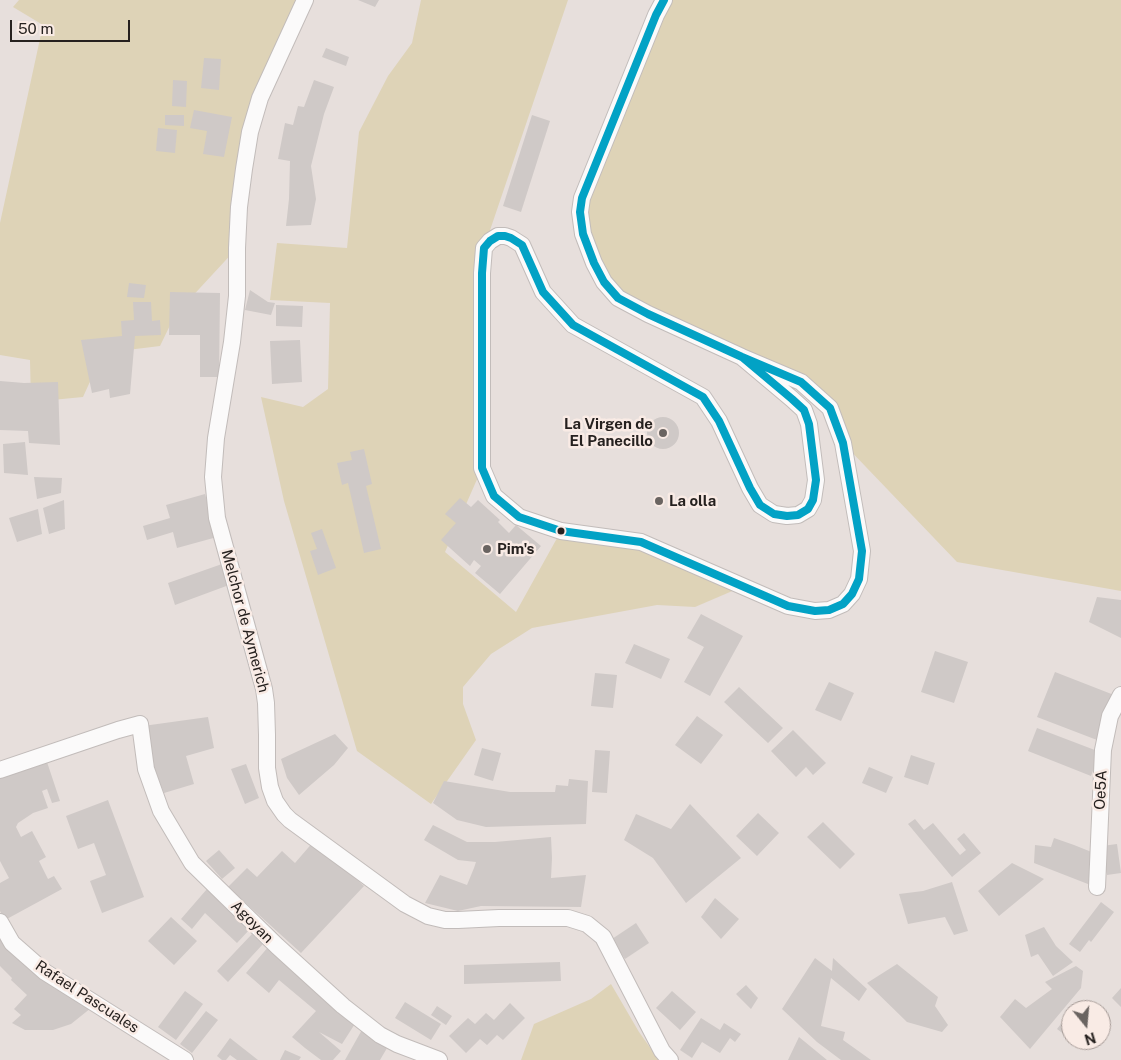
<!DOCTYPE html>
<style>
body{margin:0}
#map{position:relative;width:1121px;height:1060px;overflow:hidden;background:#e7dfdc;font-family:"Public Sans",sans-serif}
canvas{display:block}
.north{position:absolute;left:1061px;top:1000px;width:50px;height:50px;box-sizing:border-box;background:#f9ebe5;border:1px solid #a59a96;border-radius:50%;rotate:163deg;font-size:14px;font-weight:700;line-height:20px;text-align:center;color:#26211f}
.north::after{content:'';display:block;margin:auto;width:18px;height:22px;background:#6a6461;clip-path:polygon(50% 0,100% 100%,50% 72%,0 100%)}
.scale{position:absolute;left:10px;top:20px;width:120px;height:22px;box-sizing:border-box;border:2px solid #26211f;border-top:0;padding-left:6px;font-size:15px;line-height:18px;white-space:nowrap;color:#26211f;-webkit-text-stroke:4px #f9ebe5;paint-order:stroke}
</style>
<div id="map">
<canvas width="1121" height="1060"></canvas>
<div class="north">N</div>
<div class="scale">50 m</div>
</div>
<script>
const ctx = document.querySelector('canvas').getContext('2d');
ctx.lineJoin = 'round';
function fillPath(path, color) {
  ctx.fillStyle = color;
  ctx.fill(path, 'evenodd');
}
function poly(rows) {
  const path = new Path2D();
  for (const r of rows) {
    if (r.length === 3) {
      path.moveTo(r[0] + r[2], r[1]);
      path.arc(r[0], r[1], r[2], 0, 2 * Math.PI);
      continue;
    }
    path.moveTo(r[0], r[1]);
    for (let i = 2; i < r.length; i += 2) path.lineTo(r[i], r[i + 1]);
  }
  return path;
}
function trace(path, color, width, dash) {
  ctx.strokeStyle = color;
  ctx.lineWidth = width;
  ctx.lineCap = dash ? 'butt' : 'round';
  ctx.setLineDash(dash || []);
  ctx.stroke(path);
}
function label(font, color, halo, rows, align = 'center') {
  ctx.font = font + ' "Public Sans",sans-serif';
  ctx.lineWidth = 5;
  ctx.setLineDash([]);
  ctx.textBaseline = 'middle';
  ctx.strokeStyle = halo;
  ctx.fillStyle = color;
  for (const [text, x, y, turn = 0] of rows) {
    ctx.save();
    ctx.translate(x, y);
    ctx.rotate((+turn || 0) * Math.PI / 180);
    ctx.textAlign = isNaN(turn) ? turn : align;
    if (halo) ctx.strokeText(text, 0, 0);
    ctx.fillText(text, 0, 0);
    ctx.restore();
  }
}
fillPath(poly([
 [19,0,307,0,260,98,237,248,175,315,160,346,103,353,83,397,31,402,30,360,0,355,0,223,43,25,13,7],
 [421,0,568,0,484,248,482,468,445,552,516,612,561,531,641,542,744,586,695,607,657,605,532,628,491,654,463,687,463,704,476,740,431,804,357,751,284,501,261,397,303,407,328,389,330,303,270,300,277,243,347,248,359,132,388,76,412,43],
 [664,0,1121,0,1121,591,957,562,843,443,830,408,801,382,618,298,583,234,586,189],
 [611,984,639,1032,659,1060,521,1060,534,1024,591,999]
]), '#ded3b7');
fillPath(poly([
 [358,0,379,0,375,7],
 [326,48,349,57,346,66,322,57],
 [204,58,221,59,219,90,201,88],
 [173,80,187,81,186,107,172,106],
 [314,80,334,87,324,114,311,166,316,199,311,225,286,226,289,199,290,161,278,159,285,123,293,125,298,106,304,107],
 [194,110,232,117,224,157,203,154,207,131,190,128],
 [165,115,184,115,184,126,165,125],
 [532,115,550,121,521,212,503,206],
 [158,128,177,130,175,153,156,151],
 [129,283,146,285,144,298,127,297],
 [250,290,268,302,275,303,271,315,245,310],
 [170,292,220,293,219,377,200,377,200,335,169,335],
 [133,302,151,302,152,321,160,320,161,335,135,336,130,394,110,398,109,389,92,393,81,340,122,336,121,321,134,320],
 [276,305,303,306,302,327,276,326],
 [300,340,302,382,272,384,270,341],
 [0,381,24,383,58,382,60,445,29,443,28,431,0,430],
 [663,433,16],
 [25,442,28,475,4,473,3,444],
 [364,449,372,484,366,486,381,549,364,553,348,483,342,485,337,463,352,460,350,452],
 [34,477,62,478,61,493,37,499],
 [205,494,217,537,177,548,173,532,147,540,143,526,170,518,166,505],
 [460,498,471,507,478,500,500,520,498,522,509,533,516,525,541,546,500,594,475,573,481,566,474,560,470,566,441,540,456,523,445,514],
 [64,500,65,529,49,534,43,508],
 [38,509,42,534,17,542,9,518],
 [322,529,336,568,318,575,310,551,317,549,311,533],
 [222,564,229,585,175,605,168,583],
 [1097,597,1121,600,1121,638,1089,622],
 [701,614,743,636,710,696,684,682,704,647,687,638],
 [634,644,670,659,661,679,625,663],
 [935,651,968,662,954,703,921,692],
 [1055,672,1114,695,1097,740,1037,717],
 [595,673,617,675,613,708,591,706],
 [829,682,854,693,841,721,815,710],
 [739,687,783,728,768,743,724,702],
 [697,716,723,735,701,764,675,745],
 [208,717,214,748,186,756,194,784,164,793,154,767,143,726],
 [1037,728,1100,752,1091,776,1028,751],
 [793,730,826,763,813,775,806,767,796,777,771,751],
 [335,734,348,748,334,765,299,795,287,778,281,759],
 [482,748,501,753,493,781,474,775],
 [595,750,610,751,607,793,592,792],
 [911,755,935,763,928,785,904,777],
 [45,756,60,801,52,803,47,789,42,791,48,808,33,813,18,823,16,827,21,837,32,831,46,857,39,861,48,879,54,876,62,889,5,920,0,911,0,883,9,878,0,861,0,767],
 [246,764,259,798,245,804,231,769],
 [869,767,893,777,886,793,862,783],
 [569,779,588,781,586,824,486,827,457,820,433,803,444,781,510,792,555,792,556,785,568,786],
 [108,800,144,897,102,913,90,881,106,875,94,843,78,849,66,816],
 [690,804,741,858,686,903,653,858,624,840,636,814,671,829],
 [758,813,779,833,757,856,736,836],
 [915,819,924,830,933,823,960,855,966,850,957,839,964,833,981,853,952,877,908,824],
 [823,822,855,854,840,869,807,837],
 [433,825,467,842,495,842,551,837,552,858,551,878,586,875,581,907,481,906,458,911,425,903,440,875,467,885,474,868,476,862,458,860,424,840],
 [1054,838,1074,845,1094,853,1093,886,1034,863,1035,845,1051,847],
 [314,841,364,886,301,953,228,887,247,868,257,877,282,851,295,863],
 [1117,844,1121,873,1107,875,1102,846],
 [219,850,235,868,222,879,206,861],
 [1012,863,1044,879,999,916,978,891],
 [952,882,968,931,954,935,945,917,908,924,899,894,923,891],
 [207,889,250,929,237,943,205,913,192,929,181,919],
 [715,898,739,919,721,939,701,917],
 [1101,902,1114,912,1091,942,1089,940,1080,952,1069,944],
 [171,917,197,941,174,965,148,941],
 [636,923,649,943,625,959,612,939],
 [1044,927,1056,946,1073,962,1053,976,1038,954,1031,957,1025,935],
 [0,934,91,1008,71,1024,53,1030,25,1030,12,1023,21,1015,14,1009,27,995,11,980,12,978,0,966],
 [252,934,263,944,228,982,217,971],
 [269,946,358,1019,342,1044,319,1032,341,1051,333,1060,321,1060,305,1048,292,1037,316,1011,279,980,269,993,246,973],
 [815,958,832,971,833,958,867,989,859,1001,831,978,821,1026,845,1032,843,1040,871,1060,841,1060,817,1042,782,1009],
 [560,962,561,981,464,984,464,965],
 [897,964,938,997,935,1006,948,1025,942,1032,907,1022,867,983],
 [1076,966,1083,971,1081,988,1030,1049,1000,1017,1015,999,1026,1008,1052,989,1045,982],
 [746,985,758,998,751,1009,736,994],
 [1121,988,1121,1007,1112,998],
 [185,991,203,1004,176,1040,158,1027],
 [672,991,696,1012,680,1030,656,1008],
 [405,1002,441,1024,431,1040,395,1018],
 [1078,1002,1088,1010,1072,1010],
 [510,1003,525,1018,503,1040,497,1035,487,1045,480,1039,466,1053,449,1036,468,1018,475,1024,486,1013,494,1020],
 [437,1006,452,1016,446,1025,431,1015],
 [206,1011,218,1020,192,1053,180,1044],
 [1071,1011,1071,1035,1069,1038,1057,1029],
 [701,1018,720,1030,724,1023,741,1034,735,1042,730,1038,720,1053,702,1042,692,1058,680,1050],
 [363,1028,390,1043,380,1060,345,1060],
 [799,1037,827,1060,788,1060],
 [230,1038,258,1060,237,1060,230,1055,226,1060,222,1060,217,1056],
 [285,1050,301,1057,299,1060,280,1060]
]), '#cfc9c7');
const minor = poly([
 [305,0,260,98,250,132,244,169,239,207,237,248,237,296,232,342,216,438,213,477,217,518,264,689,266,703,267,735,267,768,270,787,275,801,284,814,290,820,405,904,428,916,445,920,458,920,499,918,568,918,587,924,603,937,662,1051,670,1060],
 [664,0,656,15,582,198,580,212,583,234,594,263,604,282,618,298,648,314,742,357,801,382,830,408,843,443,862,551,859,579,852,594,843,604,829,610,815,611,788,606,641,542,561,531,519,517,494,496,482,468,482,273,484,248,490,241,498,236,505,236,511,238,522,245,543,292,573,325,703,397,719,421,750,488,760,505,774,514,787,516,798,515,808,509,813,500,816,480,809,424,804,410,792,399,742,357],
 [0,770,118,730,140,724,146,769,161,811,192,863,277,946,343,1006,380,1035,397,1044,439,1060],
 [1097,887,1103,750,1110,716,1121,695],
 [0,922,12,943,45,972,185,1060]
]);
trace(minor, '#c2bcba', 18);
trace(minor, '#fbfafa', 16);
trace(poly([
 [664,0,656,15,582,198,580,212,583,234,594,263,604,282,618,298,648,314,742,357,801,382,830,408,843,443,862,551,859,579,852,594,843,604,829,610,815,611,788,606,641,542,561,531,519,517,494,496,482,468,482,273,484,248,490,241,498,236,505,236,511,238,522,245,543,292,573,325,703,397,719,421,750,488,760,505,774,514,787,516,798,515,808,509,813,500,816,480,809,424,804,410,792,399,742,357]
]), '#02a2c5', 8);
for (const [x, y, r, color] of [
 [663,433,5,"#6a6461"],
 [659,501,5,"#6a6461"],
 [561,531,4.5,"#26211f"],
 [487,549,5,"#6a6461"]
]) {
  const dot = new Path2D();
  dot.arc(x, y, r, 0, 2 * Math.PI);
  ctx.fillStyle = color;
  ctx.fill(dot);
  trace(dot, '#f9ebe5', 2);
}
label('bold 15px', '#26211f', '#f9ebe5', [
 ["La Virgen de",653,424,"right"],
 ["El Panecillo",653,441,"right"],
 ["La olla",669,501],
 ["Pim's",497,549]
], 'left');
label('15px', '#26211f', '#f9ebe5', [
 ["Melchor de Aymerich",245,621,75],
 ["Oe5A",1101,790,-87],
 ["Agoyan",252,922,45],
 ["Rafael Pascuales",87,997,33]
]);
</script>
